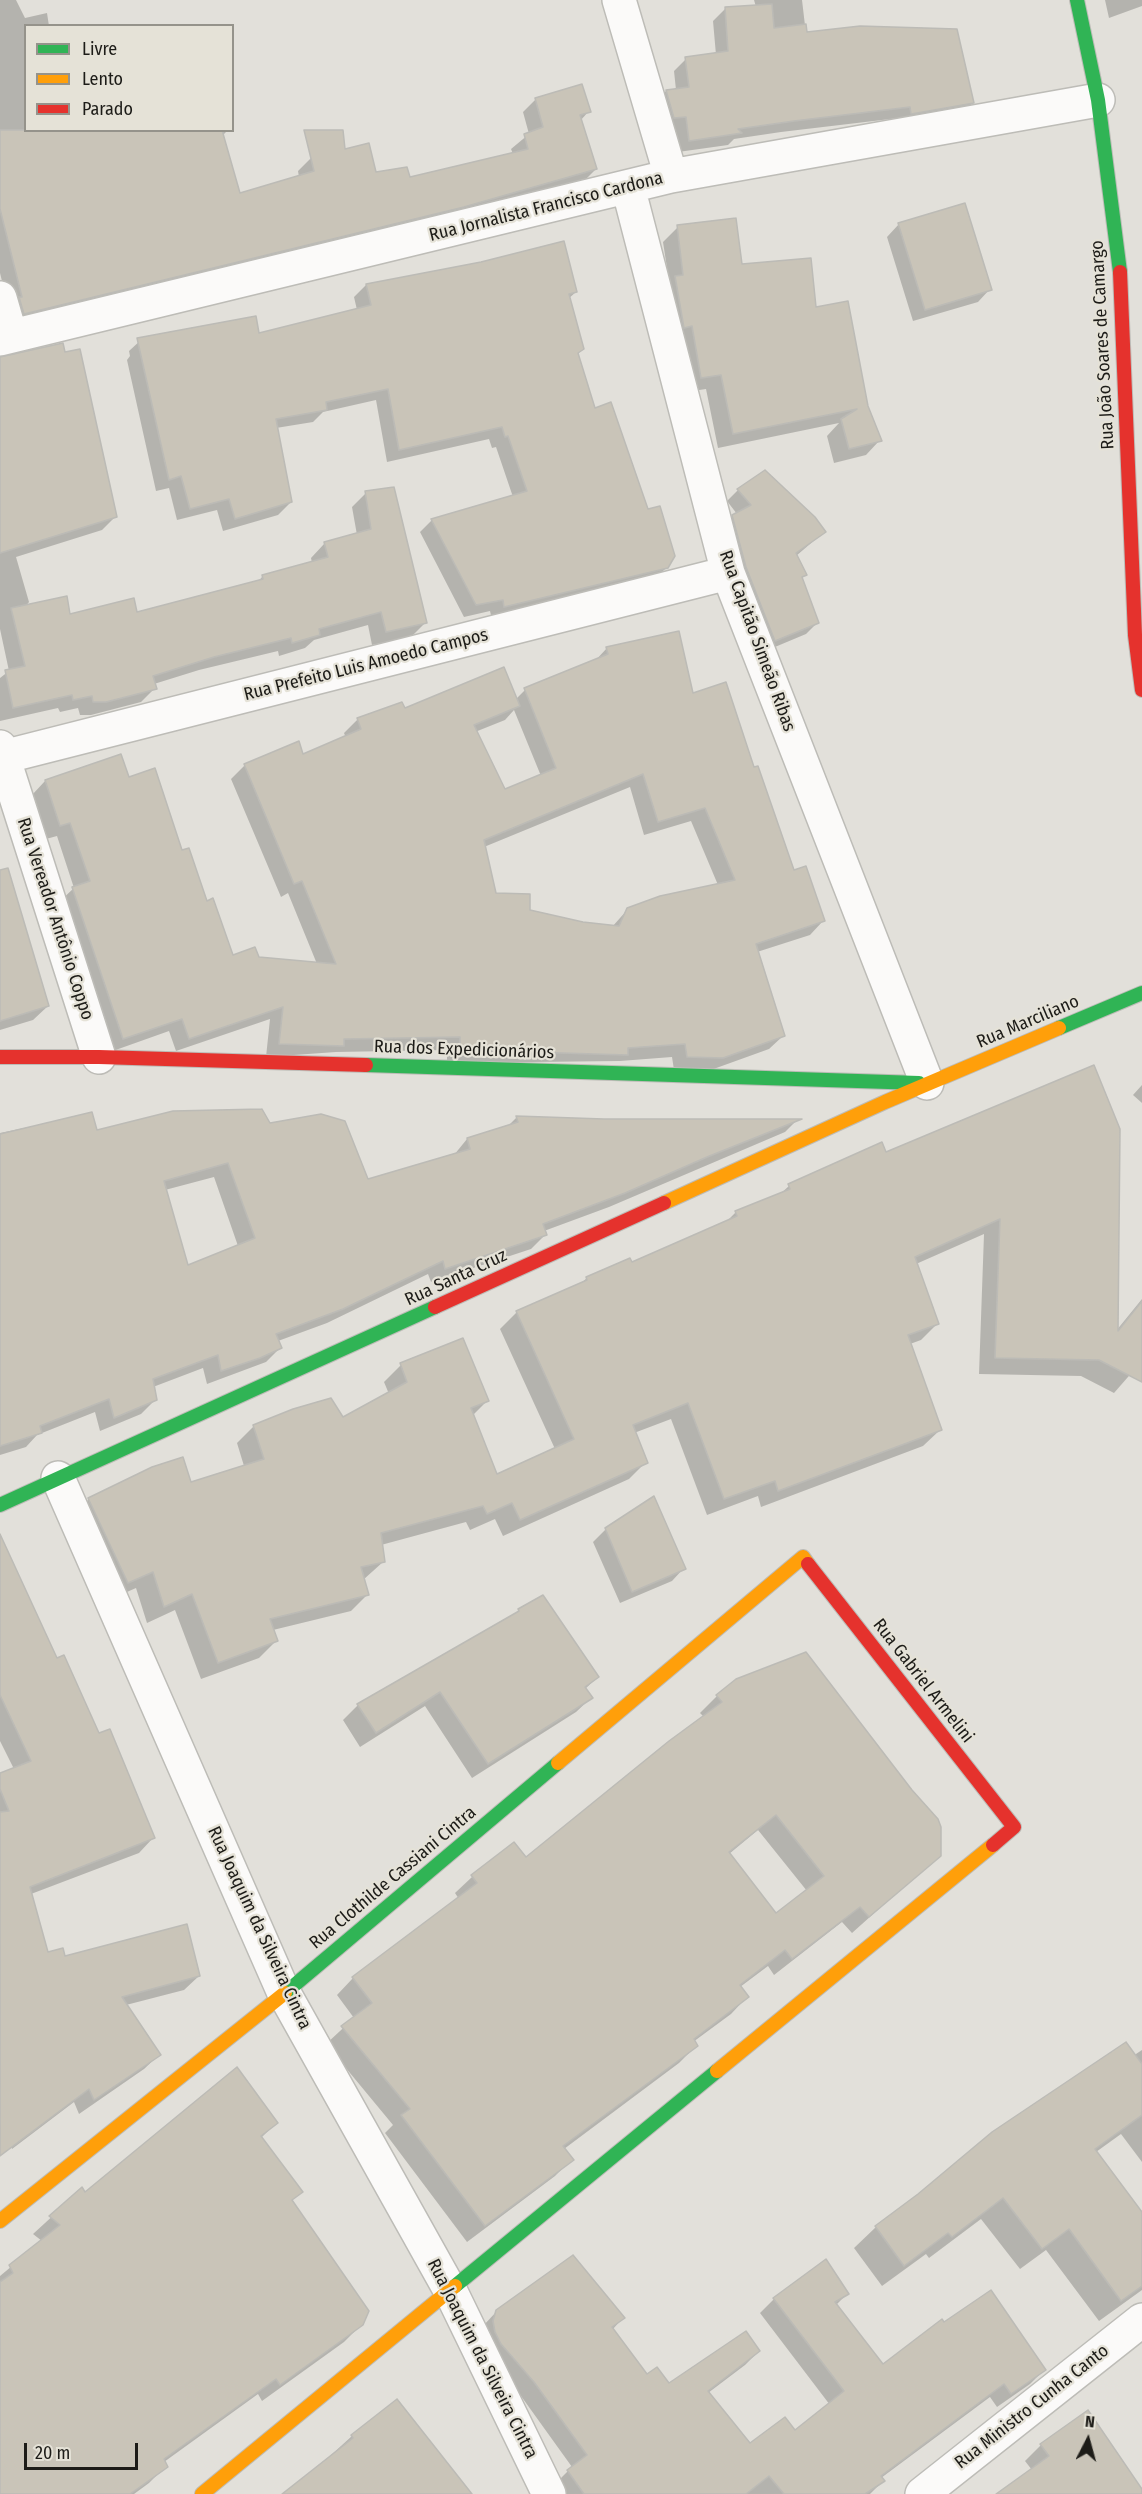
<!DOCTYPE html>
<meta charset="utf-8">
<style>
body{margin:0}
#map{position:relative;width:1142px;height:2494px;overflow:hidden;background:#e2e0da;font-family:"Fira Sans Condensed",sans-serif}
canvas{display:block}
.legend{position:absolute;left:24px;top:24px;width:210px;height:108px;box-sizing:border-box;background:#e5e2d7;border:2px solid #95938b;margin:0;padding:8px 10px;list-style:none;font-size:18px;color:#1d1c18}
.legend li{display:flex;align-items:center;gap:12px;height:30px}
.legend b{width:30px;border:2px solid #95938b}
.north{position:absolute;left:1058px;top:2410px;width:60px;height:60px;-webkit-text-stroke:4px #e5e2d7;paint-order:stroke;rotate:6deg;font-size:16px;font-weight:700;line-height:24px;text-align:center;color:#1d1c18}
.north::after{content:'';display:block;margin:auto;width:21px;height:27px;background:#1d1c18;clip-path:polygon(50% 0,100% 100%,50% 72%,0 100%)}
.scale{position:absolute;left:24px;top:2443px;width:114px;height:27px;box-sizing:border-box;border:3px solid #1d1c18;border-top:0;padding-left:8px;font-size:18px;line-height:21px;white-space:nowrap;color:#1d1c18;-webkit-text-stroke:4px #e5e2d7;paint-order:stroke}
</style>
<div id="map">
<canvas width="1142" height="2494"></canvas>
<ul class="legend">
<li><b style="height:8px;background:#30b455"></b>Livre</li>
<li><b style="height:8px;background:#ff9f0a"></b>Lento</li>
<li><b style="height:8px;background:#e5322d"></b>Parado</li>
</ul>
<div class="north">N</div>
<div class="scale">20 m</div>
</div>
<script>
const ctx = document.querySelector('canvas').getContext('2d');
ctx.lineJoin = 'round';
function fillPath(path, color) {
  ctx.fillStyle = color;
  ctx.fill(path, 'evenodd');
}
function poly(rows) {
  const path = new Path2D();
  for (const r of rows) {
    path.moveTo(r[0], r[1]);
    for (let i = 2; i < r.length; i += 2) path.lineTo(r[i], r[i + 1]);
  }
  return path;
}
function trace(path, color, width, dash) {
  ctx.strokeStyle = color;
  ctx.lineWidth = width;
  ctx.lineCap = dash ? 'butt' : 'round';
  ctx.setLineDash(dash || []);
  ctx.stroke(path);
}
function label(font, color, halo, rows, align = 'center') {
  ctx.font = font + ' "Fira Sans Condensed",sans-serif';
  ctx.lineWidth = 4.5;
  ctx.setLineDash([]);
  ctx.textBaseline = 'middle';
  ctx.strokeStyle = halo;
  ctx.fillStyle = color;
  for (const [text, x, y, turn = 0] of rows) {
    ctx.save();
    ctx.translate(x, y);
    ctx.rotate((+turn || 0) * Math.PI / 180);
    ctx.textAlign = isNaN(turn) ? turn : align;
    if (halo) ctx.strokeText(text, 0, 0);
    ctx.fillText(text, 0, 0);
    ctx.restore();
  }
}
fillPath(poly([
 [0,0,16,0,25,18,47,13,49,26,26,26,26,130,228,130,222,136,239,195,299,177,298,171,311,158,375,174,408,179,513,154,511,149,529,134,523,112,536,99,589,111,580,121,596,169,583,182,13,326,0,273],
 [754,0,802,0,806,34,973,103,961,114,900,125,899,118,781,132,734,139,728,145,678,152,674,128,662,130,654,103,666,91,676,90,674,71,686,59,716,55,713,21,725,9,756,7],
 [1105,0,1142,0,1142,6,1109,18],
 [899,224,990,289,978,302,913,321,887,237],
 [678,227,815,308,880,440,866,455,834,463,827,436,839,423,718,448,706,389,686,392,663,242],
 [366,285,576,292,568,299,582,349,577,355,595,410,667,567,654,580,492,619,490,611,464,617,420,532,432,520,513,497,496,447,492,448,489,439,387,462,376,400,323,412,313,422,276,428,291,502,278,515,223,531,217,510,177,520,169,488,156,491,127,360,130,356,129,351,142,339,258,335,357,310,354,297],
 [0,387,116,516,102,530,16,557,29,602,26,606,69,616,136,614,258,582,262,577,312,563,311,558,324,544,357,535,352,507,366,493,425,623,411,637,372,645,368,625,314,640,305,648,279,656,278,651,199,670,154,684,155,688,141,702,91,715,80,715,78,708,60,712,58,708,0,721,0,678,9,671,0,629],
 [738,490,824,532,796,556,805,574,801,579,818,622,806,634,763,652,721,528,737,514,727,501],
 [607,648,692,695,753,769,793,872,823,921,810,935,757,952,783,1036,769,1049,708,1071,674,1070,672,1057,620,1061,447,1063,447,1050,336,1052,266,1057,270,1019,176,1051,169,1031,110,1052,59,902,74,888,57,836,46,839,32,795,45,781,128,779,181,852,232,957,317,964,288,893,281,897,231,779,245,765,302,756,346,738,344,733,358,719,405,710,516,699,525,690,594,662],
 [514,710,541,776,504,791,475,732,505,720],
 [630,787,644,835,691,821,718,885,628,909,612,927,583,924,529,911,495,894,484,847],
 [0,900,48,1006,33,1020,0,1030],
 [1093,1067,1116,1331,1142,1299,1142,1361,1114,1393,1081,1376,979,1374,984,1234,916,1264,938,1323,921,1340,910,1344,940,1430,923,1446,761,1507,758,1496,707,1515,671,1419,634,1433,646,1462,629,1479,503,1536,495,1519,470,1530,466,1522,381,1545,383,1562,363,1580,368,1594,351,1611,273,1630,276,1641,259,1658,201,1679,175,1610,147,1623,136,1588,111,1599,72,1516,89,1499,190,1483,244,1466,237,1443,254,1426,343,1419,389,1394,384,1382,401,1365,463,1340,487,1401,472,1416,496,1476,555,1449,500,1329,517,1312,580,1284,587,1278,631,1264,724,1224,736,1212,779,1195,789,1186,886,1154],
 [1142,1085,1142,1103,1133,1095],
 [91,1114,96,1132,270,1125,367,1180,454,1155,467,1139,507,1127,517,1117,604,1120,798,1119,785,1132,609,1207,544,1231,545,1235,531,1249,431,1282,428,1274,327,1323,278,1341,280,1348,266,1362,207,1384,203,1368,153,1387,156,1399,141,1414,100,1431,95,1412,37,1435,26,1447,0,1455,0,1133],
 [214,1177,238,1246,187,1267,165,1190],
 [606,1529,684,1568,672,1581,620,1603,593,1542],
 [0,1563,98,1735,153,1838,139,1853,31,1894,47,1954,199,1976,184,1990,126,2005,159,2055,144,2069,79,2114,74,2102,12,2149,0,2102,0,1775,14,1769,0,1741],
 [542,1597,598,1677,585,1689,591,1698,576,1712,472,1778,425,1706,360,1747,343,1720,358,1705,512,1617],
 [717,1696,939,1855,852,1933,842,1922,774,1975,768,1966,740,1987,747,1997,731,2014,693,2042,696,2046,679,2063,564,2149,572,2159,555,2176,467,2242,385,2133,393,2125,326,2044,354,2018,337,1995,353,1978,459,1899,455,1893,472,1877,514,1844,526,1859,704,1717,700,1713],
 [758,1830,807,1891,776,1915,729,1854],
 [1142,2050,1142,2162,1121,2134,1096,2152,1142,2215,1142,2290,1099,2321,1046,2250,1020,2269,981,2219,929,2258,926,2254,882,2286,854,2248,876,2227],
 [276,2123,260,2139,301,2191,291,2201,362,2324,344,2342,262,2401,258,2394,164,2462,166,2466,149,2483,134,2494,0,2494,0,2276,42,2241,33,2234,81,2190,85,2194],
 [826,2261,847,2294,836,2305,882,2367,1044,2370,1030,2384,997,2407,990,2397,881,2478,883,2481,870,2494,561,2494,554,2485,572,2467,521,2396,487,2358,483,2326,497,2311,623,2318,612,2330,647,2376,668,2385,759,2351,745,2365,708,2393,750,2445,795,2432,830,2405,760,2313,774,2299],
 [352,2436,470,2494,288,2494],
 [1041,2445,1142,2491,1142,2494,997,2494,1032,2470,1025,2461]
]), '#0003');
const building = poly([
 [772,4,774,28,806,24,807,32,860,26,957,29,974,103,917,113,911,114,910,107,794,121,738,129,742,133,689,141,686,117,674,118,666,90,689,87,685,57,728,51,725,7,772,4],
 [582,84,591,112,580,115,597,169,464,207,24,314,19,297,22,297,0,209,0,130,222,130,240,193,314,171,304,130,343,130,345,149,369,143,376,172,407,167,410,177,528,149,524,134,543,127,535,98,582,84],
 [965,203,992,290,925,310,898,223,965,203],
 [736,218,742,264,811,258,816,307,848,301,868,406,882,441,849,449,841,419,857,409,733,434,721,375,701,378,692,326,684,328,675,276,683,275,677,225,736,218],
 [564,241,577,292,569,294,584,349,578,353,595,408,611,402,648,509,660,506,675,556,668,568,504,607,503,600,476,605,431,519,527,491,508,436,505,437,502,427,399,450,388,389,326,402,327,410,276,419,292,502,235,519,229,499,190,509,181,476,169,480,137,338,256,316,259,333,371,305,366,284,481,262,564,241],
 [63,343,65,352,80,349,117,517,0,553,0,357,63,343],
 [765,470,815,517,826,532,796,553,807,575,802,577,819,623,775,641,746,567,732,515,751,505,737,489,765,470],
 [394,487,427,623,386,632,381,612,319,629,320,635,292,643,291,638,214,657,153,676,157,689,106,702,93,702,92,696,73,700,72,695,13,708,5,670,25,666,11,608,67,596,70,614,134,598,137,612,263,579,262,575,328,557,324,542,371,529,365,491,394,487],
 [679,631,693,693,726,682,754,767,758,766,794,870,806,866,825,921,756,944,785,1036,723,1058,687,1057,685,1044,628,1048,628,1055,530,1052,531,1049,460,1050,460,1037,344,1039,344,1046,279,1044,283,1007,189,1039,182,1019,123,1039,72,887,90,881,70,823,60,826,45,780,121,754,129,777,155,768,182,850,189,848,207,901,213,898,233,955,255,947,259,957,336,964,302,881,294,884,244,764,299,741,303,754,361,729,357,718,402,702,405,708,504,667,520,706,474,725,505,789,556,768,524,688,608,654,606,647,679,631],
 [643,774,658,822,705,808,735,880,660,896,627,908,619,926,583,922,530,910,530,894,496,893,484,840,643,774],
 [8,868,49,1006,0,1021,0,870,8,868],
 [1094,1065,1120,1129,1118,1331,1142,1301,1142,1382,1099,1360,995,1358,1000,1219,915,1257,939,1324,908,1335,942,1430,778,1491,775,1481,724,1499,688,1403,633,1425,648,1463,520,1520,512,1503,487,1514,483,1506,381,1533,385,1562,361,1567,369,1595,270,1619,278,1641,218,1663,192,1594,164,1607,153,1572,128,1583,88,1498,152,1467,183,1457,191,1482,264,1459,253,1425,293,1409,331,1398,343,1417,407,1382,400,1363,463,1338,489,1401,471,1408,497,1474,574,1439,516,1311,587,1280,586,1277,630,1258,632,1262,737,1216,735,1211,790,1189,788,1184,882,1142,886,1152,1094,1065],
 [262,1109,270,1123,321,1114,345,1121,368,1179,470,1149,467,1138,518,1122,516,1116,604,1119,802,1119,707,1157,625,1193,543,1224,547,1235,445,1269,443,1261,343,1309,276,1334,282,1348,260,1358,221,1371,218,1355,153,1379,157,1400,114,1418,109,1399,40,1426,42,1433,0,1446,0,1134,92,1112,97,1130,173,1111,262,1109],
 [228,1163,255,1238,188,1265,164,1181,228,1163],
 [654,1496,686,1569,632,1592,605,1528,654,1496],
 [0,1534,57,1658,64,1655,99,1733,110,1729,155,1838,30,1887,48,1952,63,1948,65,1956,187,1924,200,1976,122,1997,161,2055,94,2100,89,2089,0,2156,0,1812,9,1811,0,1789,0,1773,31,1761,0,1695,0,1534],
 [543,1595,599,1677,585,1687,593,1698,488,1764,440,1692,376,1733,357,1704,519,1611,518,1609,543,1595],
 [806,1652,912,1790,938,1819,941,1827,941,1856,869,1917,860,1907,792,1959,785,1950,740,1985,749,1997,694,2039,698,2046,563,2146,574,2160,485,2226,401,2115,410,2109,341,2026,372,2003,352,1977,477,1883,471,1875,514,1842,526,1857,669,1741,722,1702,716,1695,736,1679,806,1652],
 [776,1815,824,1876,776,1913,729,1852,776,1815],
 [1126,2042,1142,2064,1142,2115,1095,2149,1142,2212,1142,2286,1121,2301,1069,2229,1042,2249,1003,2198,952,2237,948,2233,904,2266,875,2226,918,2194,992,2132,1126,2042],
 [237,2067,278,2123,261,2136,303,2192,292,2200,369,2311,363,2325,280,2385,276,2379,164,2459,168,2467,130,2494,0,2494,0,2282,13,2273,9,2265,60,2225,49,2216,82,2187,85,2192,237,2067],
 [573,2255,625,2318,612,2327,647,2374,657,2367,669,2383,746,2331,760,2351,708,2391,750,2443,785,2417,795,2430,844,2391,773,2298,826,2259,849,2294,835,2302,883,2364,942,2319,944,2322,991,2290,1046,2370,1011,2394,1004,2384,881,2476,885,2481,865,2494,784,2494,769,2476,746,2494,584,2494,567,2470,587,2455,534,2382,501,2344,495,2332,493,2321,496,2310,573,2255],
 [397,2399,472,2494,282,2494,353,2438,351,2435,397,2399],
 [1088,2410,1142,2489,1142,2494,996,2494,1049,2456,1040,2444,1088,2410]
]);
fillPath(building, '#c9c4b8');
trace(building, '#bcbbb6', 1.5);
const street = poly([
 [619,0,671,176],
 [628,187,728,573,927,1083],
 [0,298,11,336],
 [0,339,671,176,1098,100],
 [0,747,99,1057],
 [3,757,728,573],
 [58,1478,284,1993,450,2290,549,2494],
 [922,2494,1142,2320]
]);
const fast = poly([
 [1077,0,1098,100,1120,272],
 [1059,1028,1142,993],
 [366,1065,919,1083],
 [0,1505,435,1307],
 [285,1993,558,1763],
 [455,2286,717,2071]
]);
const slow = poly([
 [664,1203,885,1102,1059,1028],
 [558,1763,803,1557,808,1564],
 [717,2071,993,1845],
 [0,2221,285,1993],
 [202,2494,455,2286]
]);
const jam = poly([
 [1120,272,1135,635,1142,690],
 [0,1057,99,1057,366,1065],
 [435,1307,664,1203],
 [808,1564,1014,1827,993,1845]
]);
trace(street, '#bdbcb7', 36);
trace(fast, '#bdbcb7', 16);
trace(slow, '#bdbcb7', 16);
trace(jam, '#bdbcb7', 16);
trace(street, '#fbfaf9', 33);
trace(fast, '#30b455', 14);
trace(slow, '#ff9f0a', 14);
trace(jam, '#e5322d', 14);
label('18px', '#1d1c18', '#e5e2d7', [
 ["Rua Jornalista Francisco Cardona",546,207,-14],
 ["Rua João Soares de Camargo",1103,345,-93],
 ["Rua Capitão Simeão Ribas",757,641,70],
 ["Rua Prefeito Luis Amoedo Campos",366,665,-14],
 ["Rua Vereador Antônio Coppo",55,919,72],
 ["Rua Marciliano",1028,1022,-23],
 ["Rua dos Expedicionários",464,1050,2],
 ["Rua Santa Cruz",456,1278,-25],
 ["Rua Gabriel Armelini",923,1681,52],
 ["Rua Clothilde Cassiani Cintra",393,1878,-40],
 ["Rua Joaquim da Silveira Cintra",259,1928,65],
 ["Rua Joaquim da Silveira Cintra",482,2359,63],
 ["Rua Ministro Cunha Canto",1032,2407,-38]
]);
</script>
